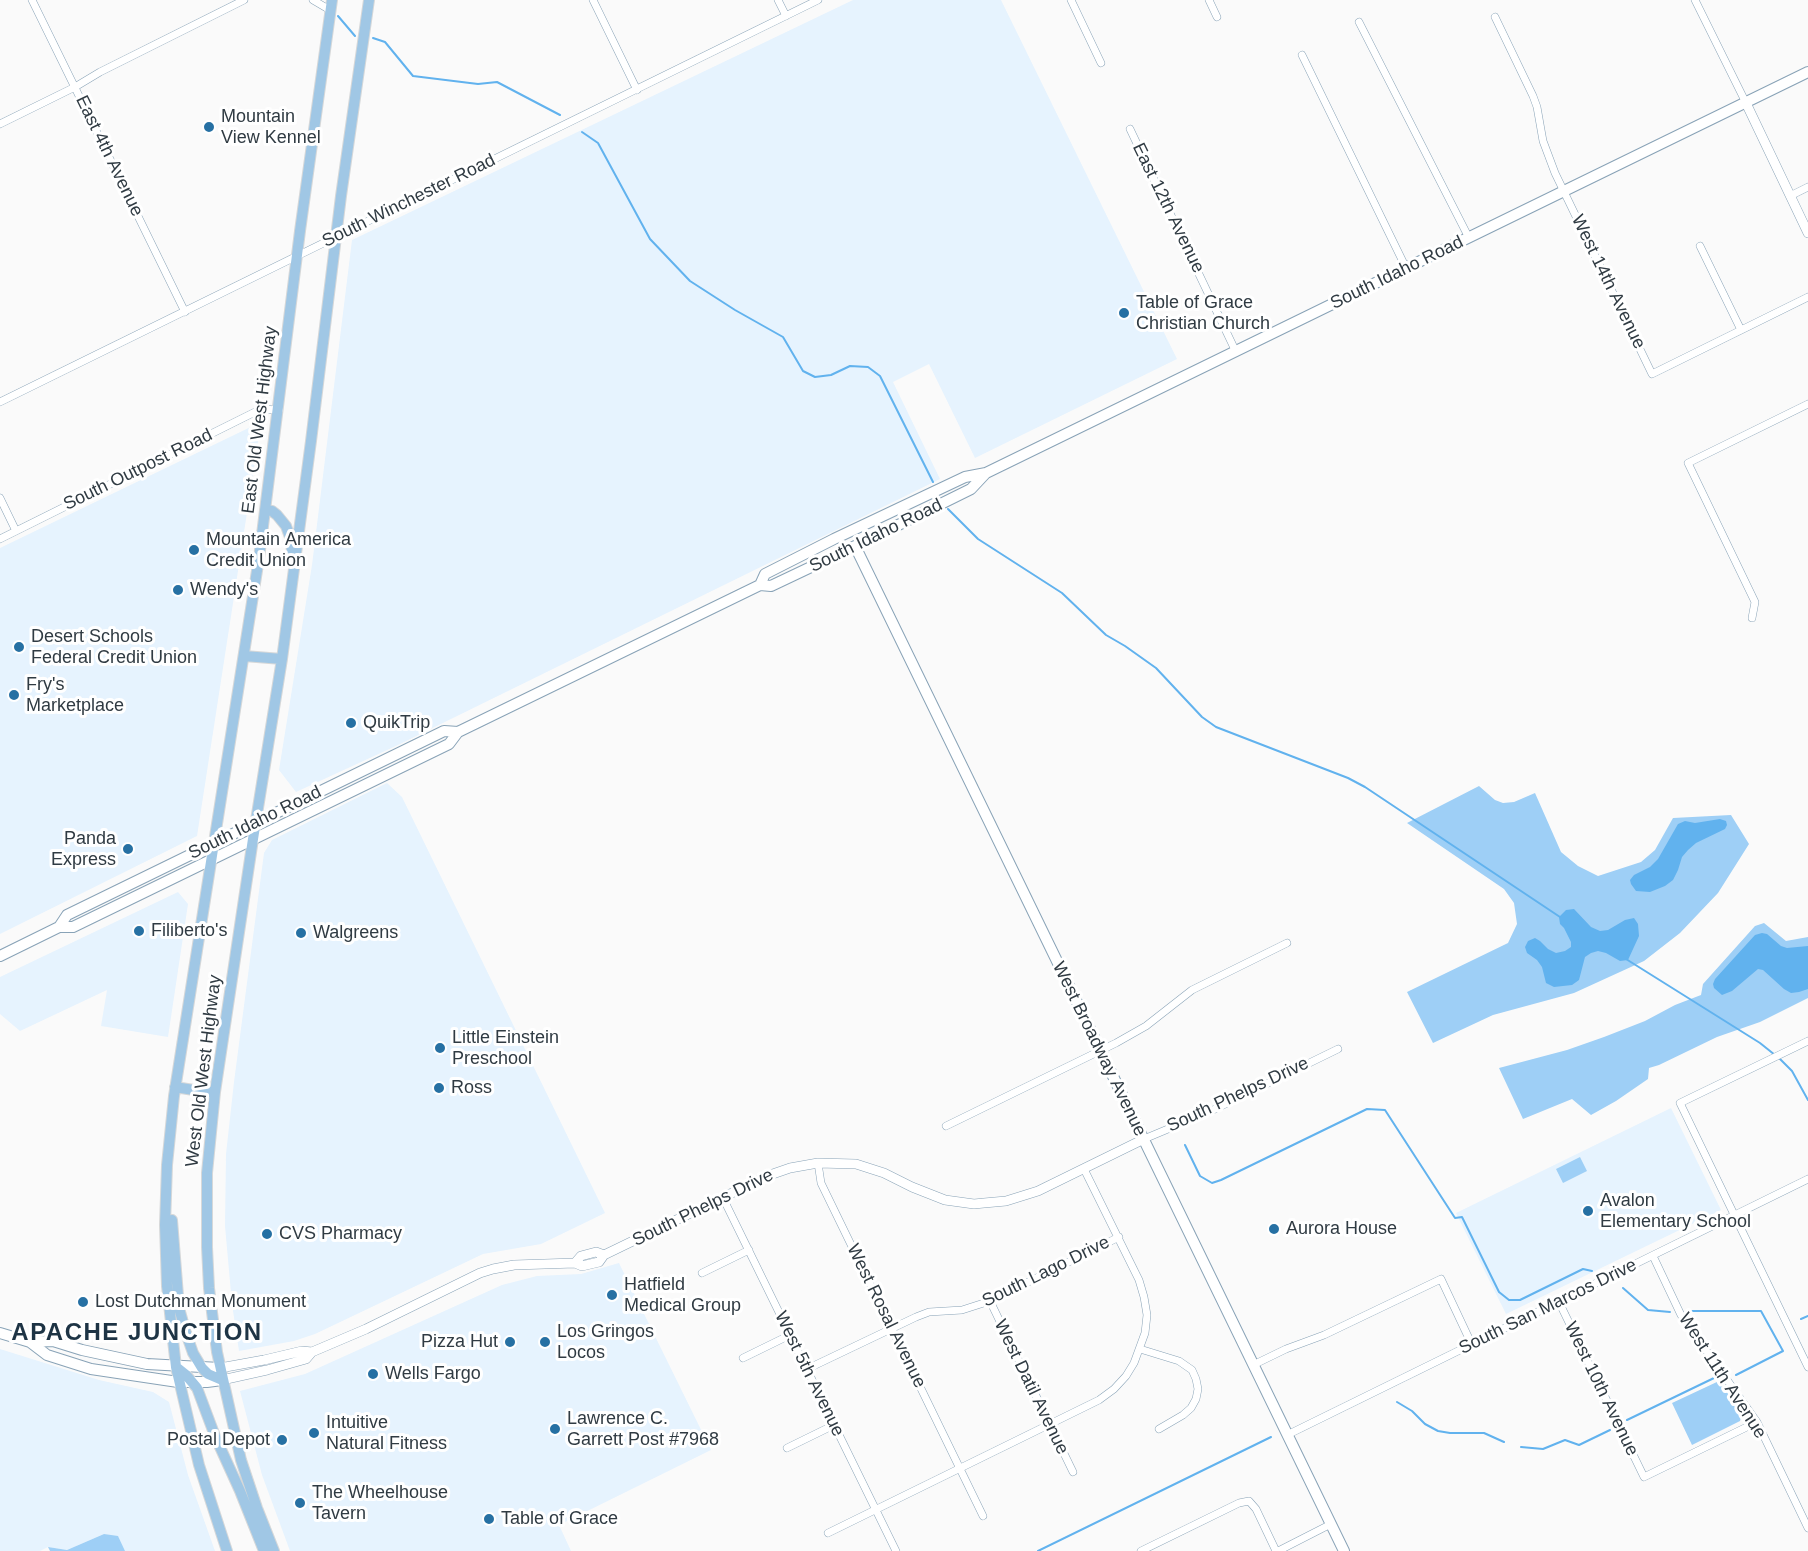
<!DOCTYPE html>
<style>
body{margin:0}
canvas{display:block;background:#fafafa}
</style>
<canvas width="1808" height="1551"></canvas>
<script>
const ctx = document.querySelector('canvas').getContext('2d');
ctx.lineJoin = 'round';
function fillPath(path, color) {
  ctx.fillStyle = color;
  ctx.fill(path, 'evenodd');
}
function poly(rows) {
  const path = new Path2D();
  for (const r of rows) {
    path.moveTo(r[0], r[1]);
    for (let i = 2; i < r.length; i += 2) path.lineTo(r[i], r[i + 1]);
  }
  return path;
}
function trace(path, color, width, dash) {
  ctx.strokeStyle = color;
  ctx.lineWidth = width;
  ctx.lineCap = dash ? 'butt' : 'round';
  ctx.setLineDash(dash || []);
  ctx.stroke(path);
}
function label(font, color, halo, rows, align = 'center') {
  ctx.font = font + ' Helvetica,sans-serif';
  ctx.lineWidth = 6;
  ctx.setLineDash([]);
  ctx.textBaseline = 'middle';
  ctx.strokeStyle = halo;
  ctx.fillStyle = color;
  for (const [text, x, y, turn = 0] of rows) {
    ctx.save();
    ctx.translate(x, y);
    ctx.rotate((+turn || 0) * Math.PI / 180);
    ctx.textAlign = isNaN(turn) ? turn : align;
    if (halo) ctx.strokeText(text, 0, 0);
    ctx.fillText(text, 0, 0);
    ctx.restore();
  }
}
fillPath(poly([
 [853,0,1001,0,1177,359,975,458,929,364,893,382,940,479,398,745,296,792,279,770,312,565,352,240],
 [261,422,197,836,0,934,0,548],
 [387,783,402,797,605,1213,541,1244,483,1254,315,1334,294,1341,239,1351,232,1304,225,1226,226,1154,234,1082,264,853,272,840],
 [178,892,188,904,168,1037,101,1026,107,990,20,1031,0,1014,0,977],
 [1671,1108,1721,1210,1506,1314,1456,1213],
 [619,1263,711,1450,559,1525,571,1551,290,1551,262,1475,240,1391,305,1374,502,1285,537,1276,581,1274],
 [0,1349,99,1380,153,1392,169,1402,188,1475,215,1551,125,1551,118,1537,104,1534,67,1550,48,1547,40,1551,0,1551]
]), '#e6f3fe');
fillPath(poly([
 [1479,786,1495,800,1503,803,1514,802,1535,793,1561,852,1578,866,1598,876,1641,862,1655,850,1673,818,1731,815,1749,844,1718,893,1680,933,1644,961,1574,993,1493,1015,1433,1043,1407,992,1508,943,1517,924,1514,903,1504,889,1407,823],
 [1764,923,1786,941,1808,937,1808,998,1760,1022,1717,1037,1659,1065,1649,1068,1648,1079,1616,1101,1591,1115,1572,1099,1523,1119,1499,1068,1567,1050,1604,1037,1645,1021,1675,1005,1701,995,1703,984,1755,926],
 [1580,1157,1587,1171,1563,1183,1556,1169],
 [1719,1381,1742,1414,1740,1421,1692,1445,1672,1403],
 [104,1534,118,1536,125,1551,50,1551,48,1547,67,1550]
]), '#9ecff6');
fillPath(poly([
 [1720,819,1726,821,1727,825,1725,829,1696,843,1688,850,1682,857,1678,870,1673,880,1665,886,1650,892,1636,891,1631,884,1630,880,1634,875,1650,867,1658,859,1678,824,1685,821,1695,823],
 [1574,909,1591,927,1600,931,1608,930,1625,920,1634,918,1638,924,1639,936,1628,960,1620,961,1606,953,1598,951,1591,953,1585,957,1579,980,1572,985,1554,987,1546,983,1542,967,1537,960,1527,953,1525,947,1528,941,1535,938,1540,941,1548,949,1556,953,1565,951,1571,947,1571,942,1564,928,1560,924,1559,917,1566,910],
 [1762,933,1767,934,1781,946,1787,948,1808,946,1808,989,1799,992,1791,993,1784,989,1763,970,1758,969,1732,991,1722,995,1714,988,1713,984,1715,979,1755,935]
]), '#61b2ee');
trace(poly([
 [338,16,355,36],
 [373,38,385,42,413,76,478,84,497,82,560,115],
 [582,132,598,143,650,239,690,281,735,310,783,337,803,371,815,377,831,375,850,366,868,367,880,376,933,482],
 [948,509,978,539,1062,593,1106,635,1125,646,1156,668,1202,717,1216,727,1348,778,1365,787,1560,917],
 [1626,959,1760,1043,1775,1055],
 [1779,1058,1792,1071,1808,1100],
 [1185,1145,1200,1176,1212,1183,1221,1180,1367,1109,1385,1110,1455,1218,1462,1217,1499,1292,1509,1300,1520,1300,1583,1269,1592,1271],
 [1623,1288,1648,1310,1670,1312],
 [1691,1311,1761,1311,1783,1351,1736,1375],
 [1801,1319,1808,1316],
 [1397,1402,1412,1411,1425,1424,1438,1431,1450,1433,1484,1433,1504,1442],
 [1627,1420,1714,1378],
 [1521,1447,1543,1449,1565,1440,1579,1445,1610,1430],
 [1038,1551,1271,1437]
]), '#61b2ee', 2);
const minor = poly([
 [32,0,185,312],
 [313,0,330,10],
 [593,0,637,90],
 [778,0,786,16],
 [1071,0,1101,63],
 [1209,0,1217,17],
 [1695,0,1746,103],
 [1495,17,1533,96,1537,107,1543,141,1555,173,1652,374,1808,297],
 [1359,22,1469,238],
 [1302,55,1406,268],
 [0,124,75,87,100,72,244,0],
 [1130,129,1236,352],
 [1790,196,1808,187],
 [1700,246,1741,330],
 [0,402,818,0],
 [0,498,16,531],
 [0,539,261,409,279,410],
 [1752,618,1755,602,1688,463,1808,404],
 [1808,1041,1680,1103,1808,1367],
 [946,1126,1116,1043,1146,1026,1192,990,1287,943],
 [1144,1139,1211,1111,1338,1049],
 [818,1163,821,1183,983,1516],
 [723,1198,896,1551],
 [1653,1256,1681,1315,1757,1422,1808,1528],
 [702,1273,749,1250],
 [990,1301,1073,1472],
 [1559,1302,1644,1477,1757,1422],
 [1140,1349,1179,1361,1192,1370,1196,1379,1198,1389,1196,1399,1191,1408,1183,1415,1159,1429],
 [743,1358,790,1335],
 [1253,1365,1286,1349,1324,1335,1441,1279,1472,1345],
 [807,1369,916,1317,929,1312,962,1310,990,1301,1119,1237],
 [1287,1435,1808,1179],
 [787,1448,834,1425],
 [828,1533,1099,1400,1114,1389,1126,1376,1134,1363,1145,1333,1147,1315,1144,1297,1139,1280,1084,1169],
 [1141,1551,1239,1503,1249,1501,1256,1509,1276,1551],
 [1278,1551,1331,1524]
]);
const tertiary = poly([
 [1746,103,1808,233],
 [575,1263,581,1256,596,1252,604,1255],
 [220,1368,264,1360,302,1351,312,1352],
 [222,1380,267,1370,306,1359,312,1352,366,1329,480,1273,493,1269,514,1265,575,1263,582,1266,599,1262,604,1255,767,1176,790,1168,818,1163,856,1164,884,1173,912,1187,945,1200,974,1204,984,1203,1006,1201,1038,1191,1144,1139]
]);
const secondary = poly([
 [855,546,1344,1551],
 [760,585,765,574,834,539,965,477,986,473,1808,72],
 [59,927,67,915,444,731,458,732],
 [0,956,59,927,73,927,449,744,458,732,760,585,771,586,870,539,971,489,986,473],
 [0,1333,30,1342,53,1341,82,1350,147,1364,220,1368],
 [30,1342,47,1355,91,1369,178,1382,207,1382,222,1380]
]);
const primary = poly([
 [265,510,272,511,277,515,286,526,291,540,292,552],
 [244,656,282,659],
 [175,1087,206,1092,215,1092],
 [172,1220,179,1308,186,1333,193,1353,202,1368,208,1374,222,1380],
 [176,1367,186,1375,197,1388,215,1436,240,1491,264,1551],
 [227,1551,199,1465,176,1367,167,1286,165,1225,167,1165,174,1096,259,558,300,231,332,0],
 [274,1551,257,1508,241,1460,217,1352,209,1288,207,1247,207,1173,215,1092,253,839,282,659,311,441,341,196,369,0]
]);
trace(minor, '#89a3b7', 8);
trace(tertiary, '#89a3b7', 10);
trace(secondary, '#89a3b7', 12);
trace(primary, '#d6d8d9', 12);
trace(minor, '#fff', 7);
trace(tertiary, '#fff', 9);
trace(secondary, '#fff', 10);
trace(primary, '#a0c7e5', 10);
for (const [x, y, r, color] of [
 [209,127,6,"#2670a3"],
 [1124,313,6,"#2670a3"],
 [194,550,6,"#2670a3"],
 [178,590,6,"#2670a3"],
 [19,647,6,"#2670a3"],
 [14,695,6,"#2670a3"],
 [351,723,6,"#2670a3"],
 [128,849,6,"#2670a3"],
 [139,931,6,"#2670a3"],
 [301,933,6,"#2670a3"],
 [440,1048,6,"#2670a3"],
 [439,1088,6,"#2670a3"],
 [1588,1211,6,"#2670a3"],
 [1274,1229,6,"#2670a3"],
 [267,1234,6,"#2670a3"],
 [612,1295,6,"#2670a3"],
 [83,1302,6,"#2670a3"],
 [510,1342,6,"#2670a3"],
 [545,1342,6,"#2670a3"],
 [373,1374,6,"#2670a3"],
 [555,1429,6,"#2670a3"],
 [314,1433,6,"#2670a3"],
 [282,1440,6,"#2670a3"],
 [300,1503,6,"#2670a3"],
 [489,1519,6,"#2670a3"]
]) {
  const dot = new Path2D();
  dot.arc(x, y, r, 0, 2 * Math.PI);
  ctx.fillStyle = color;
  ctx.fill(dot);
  trace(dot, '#fff', 2);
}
label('18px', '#303b43', '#fff', [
 ["Mountain",221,117],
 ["View Kennel",221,138],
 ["Table of Grace",1136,303],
 ["Christian Church",1136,324],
 ["Mountain America",206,540],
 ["Credit Union",206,561],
 ["Wendy's",190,590],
 ["Desert Schools",31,637],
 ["Federal Credit Union",31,658],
 ["Fry's",26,685],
 ["Marketplace",26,706],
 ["QuikTrip",363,723],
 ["Panda",116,839,"right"],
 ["Express",116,860,"right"],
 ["Filiberto's",151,931],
 ["Walgreens",313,933],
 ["Little Einstein",452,1038],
 ["Preschool",452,1059],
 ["Ross",451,1088],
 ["Avalon",1600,1201],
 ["Elementary School",1600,1222],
 ["Aurora House",1286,1229],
 ["CVS Pharmacy",279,1234],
 ["Hatfield",624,1285],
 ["Medical Group",624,1306],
 ["Lost Dutchman Monument",95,1302],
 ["Los Gringos",557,1332],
 ["Locos",557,1353],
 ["Pizza Hut",498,1342,"right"],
 ["Wells Fargo",385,1374],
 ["Lawrence C.",567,1419],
 ["Garrett Post #7968",567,1440],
 ["Intuitive",326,1423],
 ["Natural Fitness",326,1444],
 ["Postal Depot",270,1440,"right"],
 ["The Wheelhouse",312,1493],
 ["Tavern",312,1514],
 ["Table of Grace",501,1519]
], 'left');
label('18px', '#303b43', '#fff', [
 ["East 4th Avenue",109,156,64],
 ["South Winchester Road",409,201,-26],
 ["East 12th Avenue",1168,208,64],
 ["South Idaho Road",1397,273,-26],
 ["West 14th Avenue",1608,282,64],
 ["East Old West Highway",260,420,-83],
 ["South Outpost Road",138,470,-26],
 ["South Idaho Road",876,536,-26],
 ["South Idaho Road",255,823,-26],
 ["West Broadway Avenue",1099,1049,64],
 ["West Old West Highway",204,1071,-83],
 ["South Phelps Drive",1238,1095,-25],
 ["South Phelps Drive",703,1208,-26],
 ["South Lago Drive",1046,1272,-26],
 ["South San Marcos Drive",1548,1307,-26],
 ["West Rosal Avenue",886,1316,64],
 ["West 5th Avenue",809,1374,64],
 ["West 11th Avenue",1722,1376,57],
 ["West Datil Avenue",1031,1387,64],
 ["West 10th Avenue",1601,1389,64]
]);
ctx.letterSpacing = '1.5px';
label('bold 24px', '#1e3445', '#fff', [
 ["APACHE JUNCTION",137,1333]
]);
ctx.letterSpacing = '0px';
</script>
